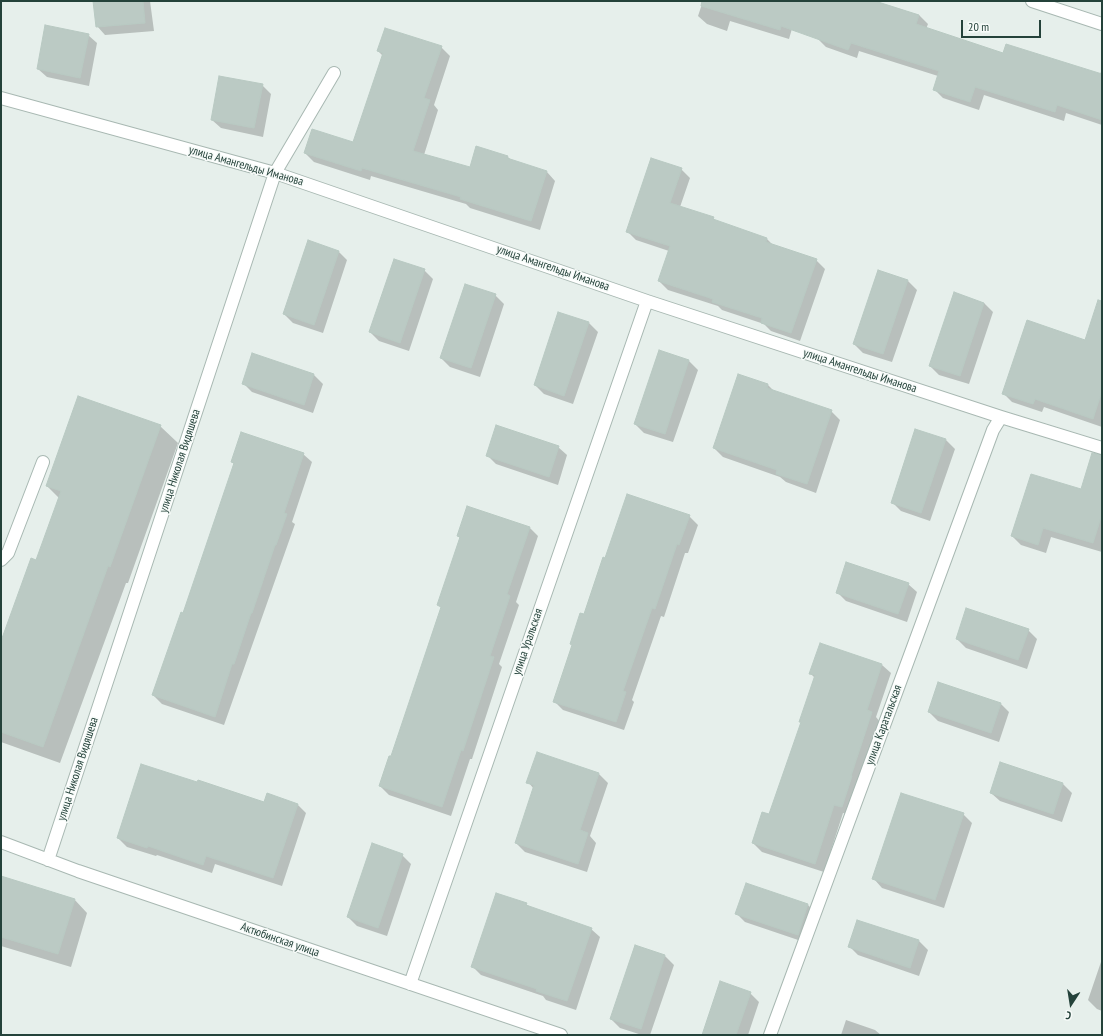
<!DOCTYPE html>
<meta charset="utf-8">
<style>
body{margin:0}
#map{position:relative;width:1103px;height:1036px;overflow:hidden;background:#e6efeb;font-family:"PT Sans Narrow",sans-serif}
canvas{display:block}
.frame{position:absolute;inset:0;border:2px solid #24423a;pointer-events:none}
.north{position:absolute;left:1051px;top:984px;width:40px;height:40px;-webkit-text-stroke:3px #f7fbf9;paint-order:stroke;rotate:192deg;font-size:11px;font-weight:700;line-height:16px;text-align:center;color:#24423a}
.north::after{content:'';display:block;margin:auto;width:14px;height:18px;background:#24423a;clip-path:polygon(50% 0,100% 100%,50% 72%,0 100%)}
.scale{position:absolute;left:961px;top:20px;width:80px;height:18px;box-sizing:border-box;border:2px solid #24423a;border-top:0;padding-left:5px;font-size:12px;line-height:14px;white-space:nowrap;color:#24423a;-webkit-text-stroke:3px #f7fbf9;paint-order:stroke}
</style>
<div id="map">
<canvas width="1103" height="1036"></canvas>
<div class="frame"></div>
<div class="north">С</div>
<div class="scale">20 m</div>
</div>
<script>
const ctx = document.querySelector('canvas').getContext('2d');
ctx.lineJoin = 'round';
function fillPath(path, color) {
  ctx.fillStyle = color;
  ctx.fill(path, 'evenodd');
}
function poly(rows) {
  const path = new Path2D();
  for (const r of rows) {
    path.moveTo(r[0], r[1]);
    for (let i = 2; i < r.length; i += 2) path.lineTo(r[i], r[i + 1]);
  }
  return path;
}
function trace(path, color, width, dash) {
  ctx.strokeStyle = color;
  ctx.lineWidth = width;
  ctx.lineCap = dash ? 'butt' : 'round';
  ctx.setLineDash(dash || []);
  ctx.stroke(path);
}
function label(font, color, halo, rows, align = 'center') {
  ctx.font = font + ' "PT Sans Narrow",sans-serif';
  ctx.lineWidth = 3;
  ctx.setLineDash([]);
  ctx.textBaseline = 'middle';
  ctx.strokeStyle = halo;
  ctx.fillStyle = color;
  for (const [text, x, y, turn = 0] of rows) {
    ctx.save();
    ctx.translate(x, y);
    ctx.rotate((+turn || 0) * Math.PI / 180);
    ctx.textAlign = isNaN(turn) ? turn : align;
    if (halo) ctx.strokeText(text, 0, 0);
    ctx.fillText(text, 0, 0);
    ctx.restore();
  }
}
fillPath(poly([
 [94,1,150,1,154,31,105,35,97,26],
 [703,1,800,1,789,39,730,21,727,31,707,24,698,16],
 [831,1,874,1,919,15,928,24,926,29,1004,55,1100,75,1102,68,1102,125,1066,113,1064,121,984,95,979,110,943,98,934,89,938,76,859,51,857,58,826,47,817,38],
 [88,35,97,43,89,86,47,77,38,69],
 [441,47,450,56,434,105,438,110,424,155,471,168,477,148,508,157,512,161,547,172,555,181,540,230,470,208,466,204,371,176,370,180,314,162,305,153,354,144,383,56,378,51],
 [262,85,271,94,263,137,221,128,212,120],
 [681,169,690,178,680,207,713,218,717,222,767,239,774,246,816,260,825,269,800,341,771,331,764,324,722,310,718,306,668,290,659,281,669,251,636,240,627,231],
 [338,251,347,260,323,333,293,323,284,314],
 [424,270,433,279,409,351,379,341,370,332],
 [878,271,908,281,917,290,892,362,863,353,854,344],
 [954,294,984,303,993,312,969,384,939,375,930,366],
 [495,295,504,304,480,377,450,367,441,358],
 [559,313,589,323,598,332,573,404,544,394,535,385],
 [1102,340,1102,427,1044,407,1042,412,1012,402,1004,394,1086,341],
 [659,351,689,361,698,370,673,442,644,433,635,424],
 [252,354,314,375,323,384,313,413,252,392,243,383],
 [738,376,768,385,774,391,831,411,840,420,816,493,786,482,780,477,723,457,714,448],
 [160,426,178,443,128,583,126,583,60,763,1,742,1,644,37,561,59,498,47,486],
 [916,430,946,440,955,449,930,521,901,511,892,502],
 [558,447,567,455,558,485,496,464,487,455],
 [303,454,312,462,292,522,295,524,224,725,162,704,153,695,183,614,235,465,232,462],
 [1102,478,1102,552,1051,537,1046,553,1021,545,1012,536],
 [689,516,698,525,688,553,685,553,664,617,661,616,632,700,634,702,624,730,563,710,554,701,584,616,606,559],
 [529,527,538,536,516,602,519,605,499,664,502,667,472,759,470,759,451,816,389,795,380,786,392,758,442,608,439,605,461,539,458,536],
 [908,584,917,592,907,622,846,601,837,592],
 [1028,630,1037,639,1027,669,966,648,957,639],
 [882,665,891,673,876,717,880,722,851,815,843,813,824,872,762,852,753,843,770,816,802,723,800,722,815,678,810,673],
 [1000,703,1009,712,999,742,938,721,929,712],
 [537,753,599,774,608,783,590,836,596,843,587,872,525,852,516,843,534,789,528,782],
 [1063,784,1072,793,1062,822,1000,801,991,793],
 [265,804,297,804,306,813,282,886,215,864,212,873,157,855,156,856,127,847,118,838],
 [963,814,972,823,944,908,882,888,874,879],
 [402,855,411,864,387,936,357,926,348,917],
 [1,878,74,899,87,913,71,967,1,946],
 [746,885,808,905,817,914,807,943,745,922,736,913],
 [526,904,530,907,591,929,600,937,576,1010,546,1000,543,996,481,975,472,966],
 [857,921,919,941,928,950,919,976,858,955,849,946],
 [635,946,665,956,674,965,650,1035,642,1035,620,1028,611,1019],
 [1102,959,1102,1011,1097,1009,1088,1000],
 [750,993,759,1002,748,1035,703,1035],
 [846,1020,875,1030,881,1035,841,1035]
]), '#0003');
const building = poly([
 [93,1,143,1,145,23,96,27,93,1],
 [702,1,875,1,919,15,916,24,1003,53,1006,44,1102,74,1102,120,1057,105,1055,112,975,87,970,102,933,90,939,71,851,43,848,50,781,26,780,30,701,6,702,1],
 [45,25,89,34,80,78,37,69,45,25],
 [385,28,442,46,424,98,430,100,413,151,470,167,476,146,508,156,507,158,547,171,531,221,460,199,461,197,362,168,361,171,304,153,312,129,353,142,383,53,377,51,385,28],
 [219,76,263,84,254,128,211,120,219,76],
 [651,158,682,168,670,203,714,217,713,219,767,238,766,242,817,259,791,333,761,323,762,318,712,302,713,299,658,281,670,246,626,232,651,158],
 [308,240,339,251,314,325,283,314,308,240],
 [394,259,425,269,400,343,369,332,394,259],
 [878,270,908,280,883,354,853,344,878,270],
 [465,284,496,294,471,368,440,358,465,284],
 [954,292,984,303,960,376,929,366,954,292],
 [1098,300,1102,301,1102,391,1093,419,1035,399,1033,404,1002,394,1027,320,1085,340,1098,300],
 [558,312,589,322,564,396,534,385,558,312],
 [659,350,689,360,665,434,634,424,659,350],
 [252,353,314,374,304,405,242,384,252,353],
 [738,374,768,384,767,388,832,410,807,484,776,474,777,470,713,448,738,374],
 [78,396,161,425,110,567,108,566,43,747,1,732,1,641,31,558,36,560,61,491,46,486,78,396],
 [496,425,559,446,549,477,486,456,496,425],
 [915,429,946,439,921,513,891,503,915,429],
 [241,432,304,453,284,513,287,514,276,545,275,545,252,613,251,613,234,664,232,664,215,717,152,695,181,612,183,613,234,463,231,462,241,432],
 [1092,453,1102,455,1102,514,1093,543,1043,528,1038,545,1011,536,1031,474,1081,489,1092,453],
 [627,494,690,515,679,545,677,544,655,609,652,608,623,691,626,692,616,722,553,702,572,645,570,644,580,613,584,614,603,557,605,558,627,494],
 [467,506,530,527,507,594,510,596,490,656,494,657,463,751,461,750,442,807,379,786,389,756,391,756,441,607,437,605,460,537,457,536,467,506],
 [846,562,909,583,898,614,836,593,846,562],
 [966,608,1029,629,1018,660,956,639,966,608],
 [820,643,882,664,867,710,872,712,851,776,852,776,842,807,834,805,815,864,752,843,762,812,769,814,801,722,799,722,815,675,809,674,820,643],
 [938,682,1001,703,991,733,928,712,938,682],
 [537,752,599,773,580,830,588,833,578,864,515,843,534,785,526,783,537,752],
 [1000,762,1063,783,1053,814,990,793,1000,762],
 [141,764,197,782,198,780,264,802,267,793,298,804,273,878,206,856,203,865,148,846,147,848,117,838,141,764],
 [901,793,964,813,935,900,872,879,901,793],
 [372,843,403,854,378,928,347,917,372,843],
 [1,876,75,899,58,954,1,937,1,876],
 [746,883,808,904,798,935,735,914,746,883],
 [496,893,527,903,526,905,592,928,567,1001,536,991,537,989,471,967,496,893],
 [857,920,919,940,910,968,848,947,857,920],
 [635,945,665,955,641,1029,610,1019,635,945],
 [720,981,751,992,736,1035,702,1035,720,981]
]);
fillPath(building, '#bbcac4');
trace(building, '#b8c9c2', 1);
const minor = poly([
 [1032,1,1102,24],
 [1,98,275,173,647,301,1001,417,1102,448],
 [1,560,8,553,43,462],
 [1,842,78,871,561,1035],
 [48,860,275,173,334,73],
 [410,984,647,301],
 [770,1035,993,430,1001,417]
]);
trace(minor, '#a8b8b2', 14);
trace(minor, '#fff', 12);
label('12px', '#24423a', '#f7fbf9', [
 ["улица Амангельды Иманова",246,166,16],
 ["улица Амангельды Иманова",553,268,19],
 ["улица Амангельды Иманова",860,371,18],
 ["улица Николая Видяшева",180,461,-72],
 ["улица Уральская",528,642,-71],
 ["улица Каратальская",884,725,-70],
 ["улица Николая Видяшева",78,769,-72],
 ["Актюбинская улица",280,940,19]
]);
</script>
